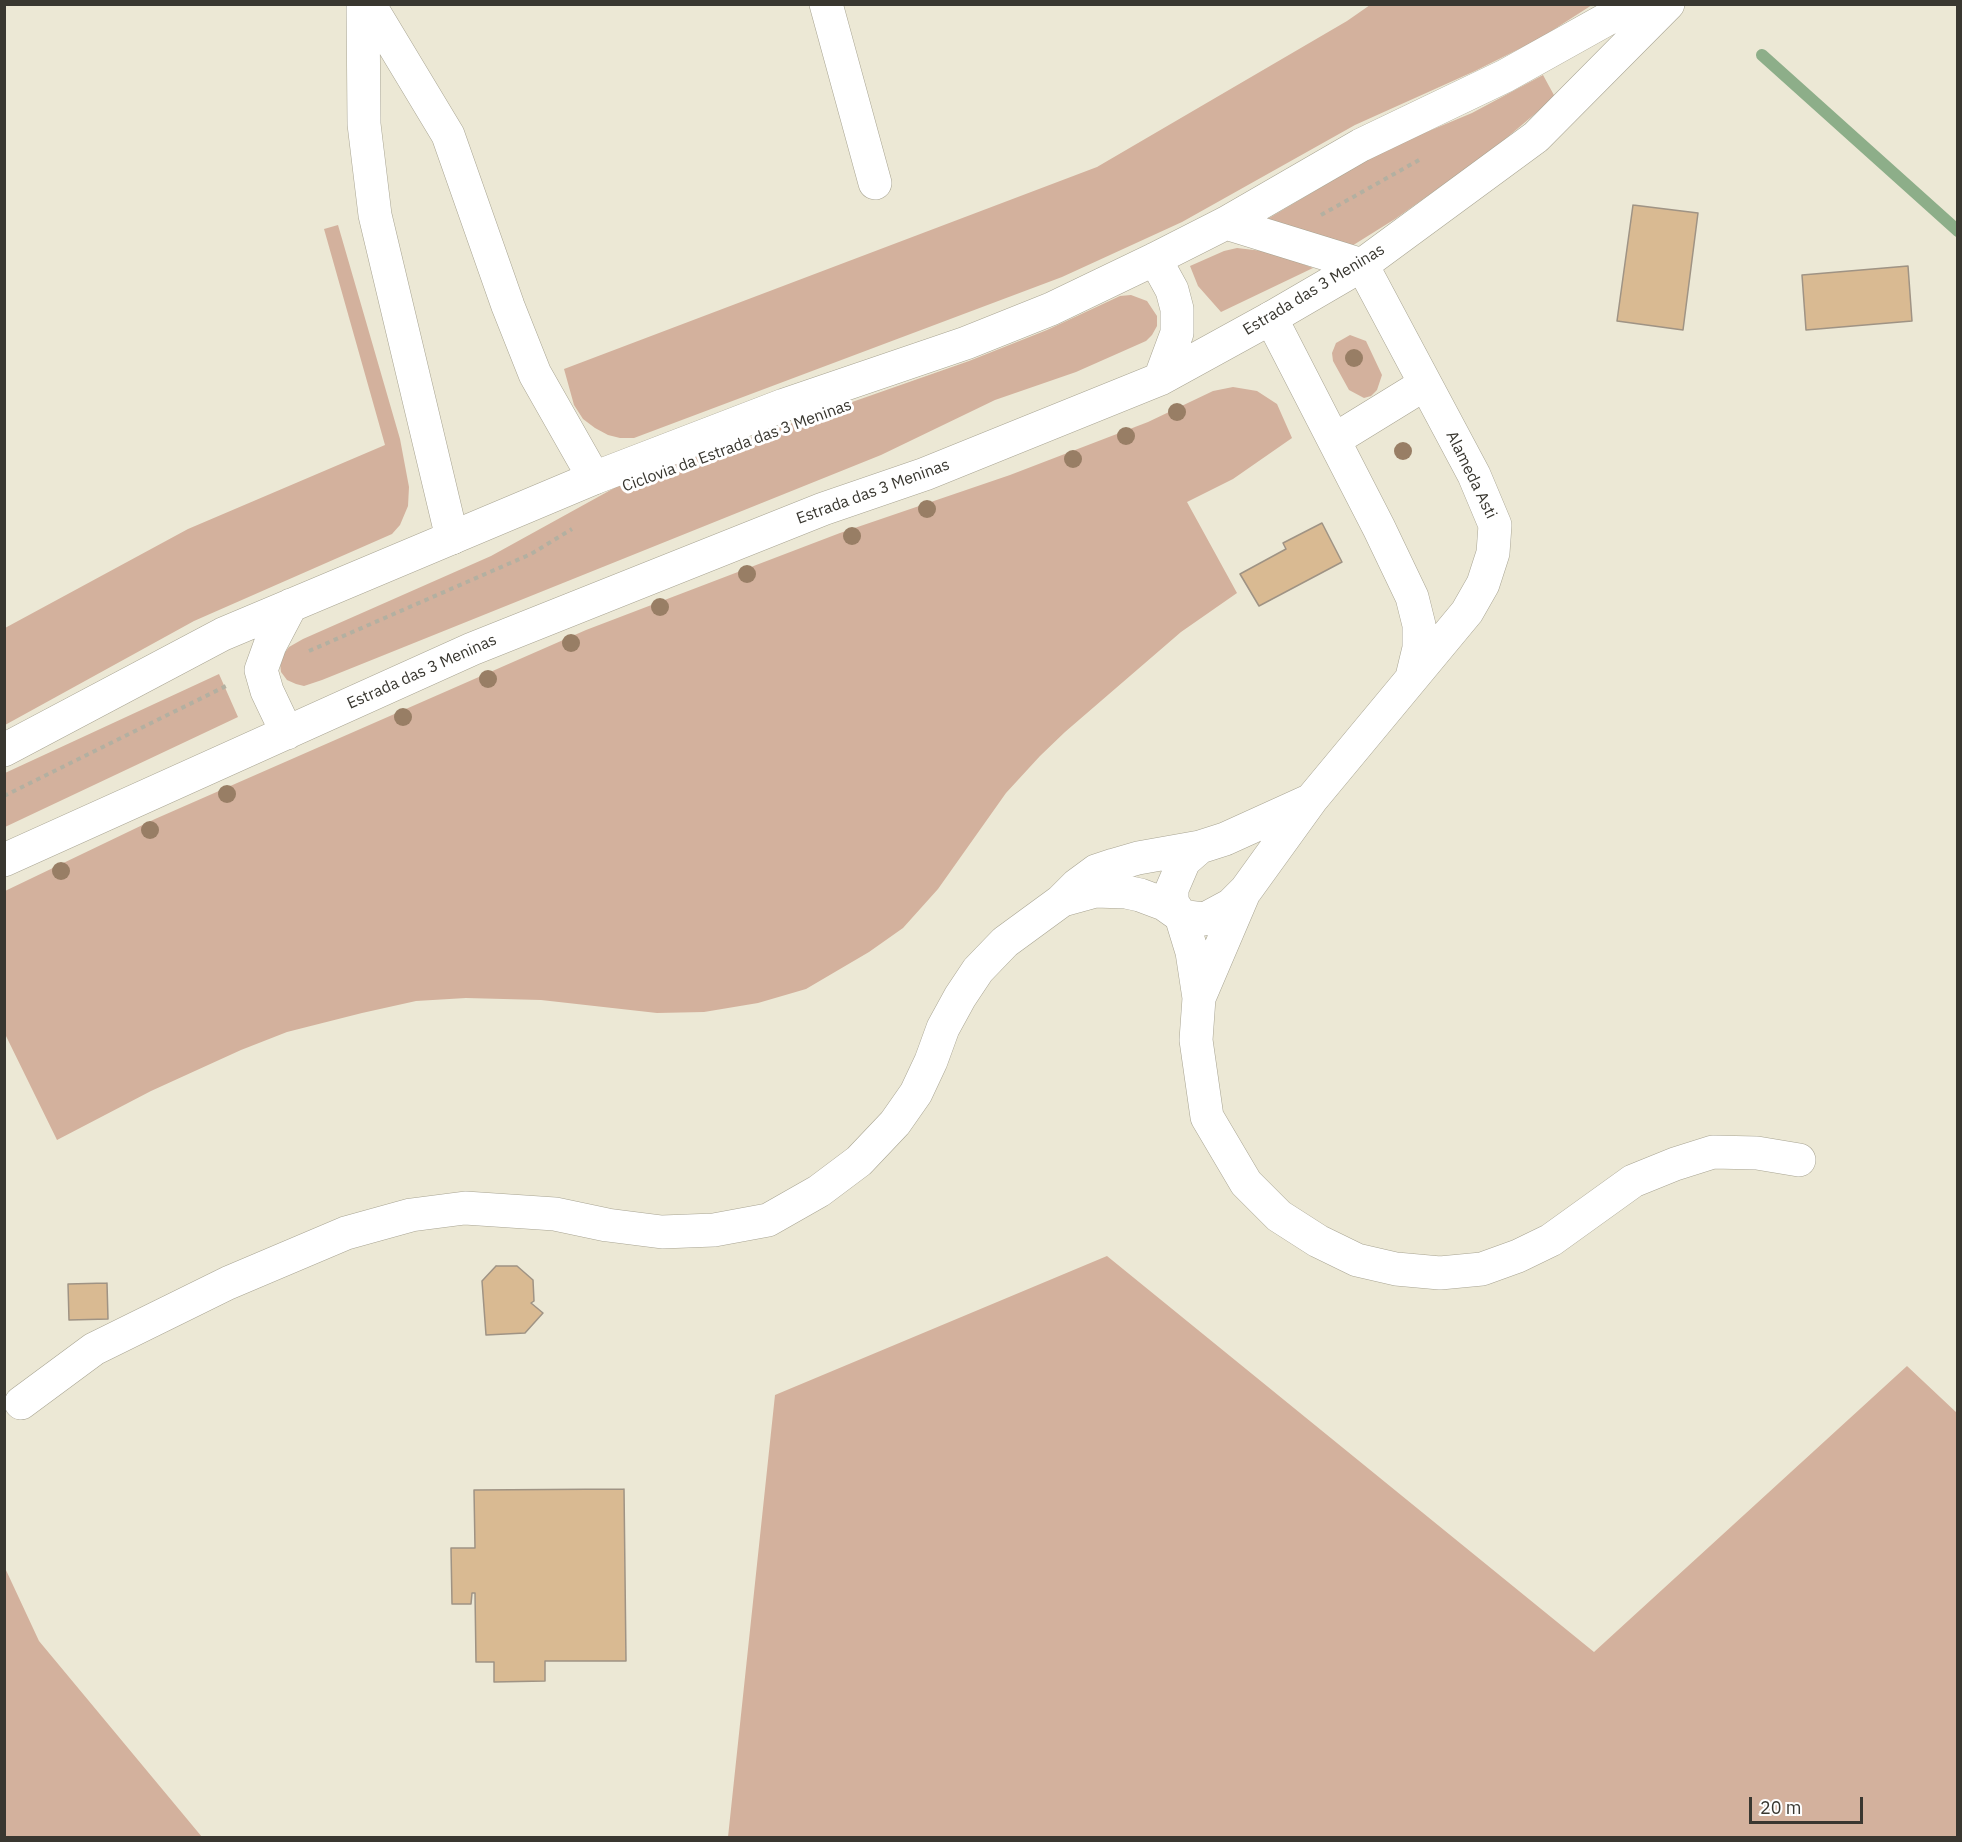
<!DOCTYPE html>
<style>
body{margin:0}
#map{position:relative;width:1962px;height:1842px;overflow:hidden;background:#ece8d5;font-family:"IBM Plex Sans",sans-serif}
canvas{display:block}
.frame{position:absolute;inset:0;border:6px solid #393730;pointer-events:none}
.scale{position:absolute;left:1749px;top:1797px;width:114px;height:27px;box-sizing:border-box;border:3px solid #393730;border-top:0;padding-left:8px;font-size:18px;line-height:21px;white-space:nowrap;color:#393730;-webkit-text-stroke:4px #fff;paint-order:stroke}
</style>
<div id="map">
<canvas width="1962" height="1842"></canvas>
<div class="frame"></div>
<div class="scale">20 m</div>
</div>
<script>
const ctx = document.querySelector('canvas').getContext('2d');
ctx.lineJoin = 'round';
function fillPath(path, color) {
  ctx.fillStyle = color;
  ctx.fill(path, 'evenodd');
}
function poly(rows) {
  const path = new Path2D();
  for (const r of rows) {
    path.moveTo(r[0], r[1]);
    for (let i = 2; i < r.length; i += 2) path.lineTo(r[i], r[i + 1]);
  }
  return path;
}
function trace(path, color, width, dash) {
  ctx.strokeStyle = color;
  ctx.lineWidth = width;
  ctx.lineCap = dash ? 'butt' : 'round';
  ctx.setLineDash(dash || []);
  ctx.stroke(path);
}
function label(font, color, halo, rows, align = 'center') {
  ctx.font = font + ' "IBM Plex Sans",sans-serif';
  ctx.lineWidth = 6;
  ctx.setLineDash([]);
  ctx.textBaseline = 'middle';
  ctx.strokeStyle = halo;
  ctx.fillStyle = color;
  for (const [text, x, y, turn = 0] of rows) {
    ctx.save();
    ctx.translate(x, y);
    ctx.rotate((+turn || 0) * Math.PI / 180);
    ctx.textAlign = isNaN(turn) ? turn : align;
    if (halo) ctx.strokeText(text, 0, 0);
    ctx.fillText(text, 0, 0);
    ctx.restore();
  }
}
fillPath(poly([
 [1370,5,1592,5,1539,39,1475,71,1355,125,1182,222,1062,277,634,438,620,438,608,435,595,428,583,419,574,405,564,369,1097,167,1347,21],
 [1543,75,1555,97,1491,151,1395,219,1339,254,1264,221,1362,163,1405,141,1472,113],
 [338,225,400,439,409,487,408,506,400,525,392,534,194,621,5,725,5,628,188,529,385,445,324,229],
 [1237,248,1271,252,1313,268,1221,312,1198,286,1190,266,1224,251],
 [1131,295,1147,301,1157,316,1157,326,1152,335,1146,341,1076,372,995,400,881,455,322,680,304,686,296,684,287,680,281,672,280,663,283,655,289,647,303,639,491,556,627,481,969,361,1047,330,1120,296],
 [1350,335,1366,341,1382,375,1377,390,1371,396,1364,398,1349,390,1333,361,1332,353,1336,343],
 [1233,387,1257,391,1277,404,1292,438,1233,479,1187,502,1237,593,1181,632,1065,732,1040,756,1006,793,938,889,903,928,869,952,806,989,758,1003,704,1012,657,1013,541,1000,466,998,416,1001,362,1013,287,1032,241,1050,151,1091,57,1140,5,1034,5,891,155,819,586,630,840,533,1010,475,1148,422,1213,391],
 [219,674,238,717,5,827,5,773],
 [1107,1256,1594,1652,1907,1366,1957,1413,1957,1837,728,1837,775,1395],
 [5,1568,39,1641,202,1837,5,1837]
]), '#d3b19d');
trace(poly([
 [1762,55,1958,231]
]), '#8dae89', 12);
const building = poly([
 [1633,205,1698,213,1683,330,1617,321,1633,205],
 [1908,266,1912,321,1806,330,1802,275,1908,266],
 [1322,523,1342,562,1259,606,1240,574,1286,549,1283,543,1322,523],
 [496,1266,517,1266,533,1280,534,1301,531,1303,543,1313,525,1333,486,1335,482,1281,496,1266],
 [107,1283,108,1319,69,1320,68,1284,107,1283],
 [624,1489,626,1661,545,1661,545,1681,494,1682,494,1662,476,1662,475,1593,472,1593,471,1604,452,1604,451,1548,475,1548,474,1490,624,1489]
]);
fillPath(building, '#d9ba92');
trace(building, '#9f9384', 1.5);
const minor = poly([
 [363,4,364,124,375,215,452,538],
 [369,4,448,135,508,306,535,374,594,478],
 [826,4,875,183],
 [1271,318,1379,528,1412,597,1419,625,1419,648,1412,677],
 [1334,440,1425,384],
 [1200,847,1184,861,1172,889,1172,902,1181,916,1192,952,1199,998,1196,1040,1207,1117,1246,1183,1279,1216,1318,1241,1357,1260,1396,1269,1440,1273,1482,1269,1518,1256,1551,1240,1633,1181,1675,1164,1713,1152,1757,1153,1799,1160],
 [1066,899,1095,891,1126,892,1140,895,1164,904,1181,916,1205,919,1231,905,1246,890,1311,800,1467,612,1483,584,1493,553,1495,525,1474,475,1362,265],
 [1199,998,1243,895],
 [21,1403,94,1349,228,1283,346,1233,411,1215,465,1208,555,1214,607,1225,662,1232,714,1230,768,1220,819,1191,859,1161,895,1123,916,1093,931,1061,943,1028,960,997,978,970,1005,942,1061,901,1077,885,1096,871,1114,865,1138,858,1200,847,1225,839,1311,800]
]);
const major = poly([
 [1226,223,1362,265],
 [1155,259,1172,290,1177,309,1177,333,1160,379],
 [287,733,267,691,261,670,270,645,291,605],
 [4,750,223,634,594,478,784,405,966,343,1051,309,1155,259,1226,223,1361,145,1505,76,1634,4],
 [4,860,472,649,823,509,925,474,1160,379,1271,318,1362,265,1536,137,1668,4]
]);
trace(minor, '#a8a492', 34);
trace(major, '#a8a492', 34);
trace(poly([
 [1321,215,1419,160],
 [309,651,531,554,572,529],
 [4,796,228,685]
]), '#b3b0a1', 4, [4.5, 4.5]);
trace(minor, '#fff', 33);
trace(major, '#fff', 33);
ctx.fillStyle = '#987e65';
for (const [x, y] of [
 [1354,358],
 [1177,412],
 [1126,436],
 [1403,451],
 [1073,459],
 [927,509],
 [852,536],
 [747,574],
 [660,607],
 [571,643],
 [488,679],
 [403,717],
 [227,794],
 [150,830],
 [61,871]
]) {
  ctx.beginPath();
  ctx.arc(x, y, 9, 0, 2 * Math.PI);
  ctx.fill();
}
label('16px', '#393730', '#fff', [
 ["Estrada das 3 Meninas",1314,290,-31],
 ["Ciclovia da Estrada das 3 Meninas",737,446,-20],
 ["Alameda Asti",1471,475,64],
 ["Estrada das 3 Meninas",873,492,-20],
 ["Estrada das 3 Meninas",422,672,-24]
]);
</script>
